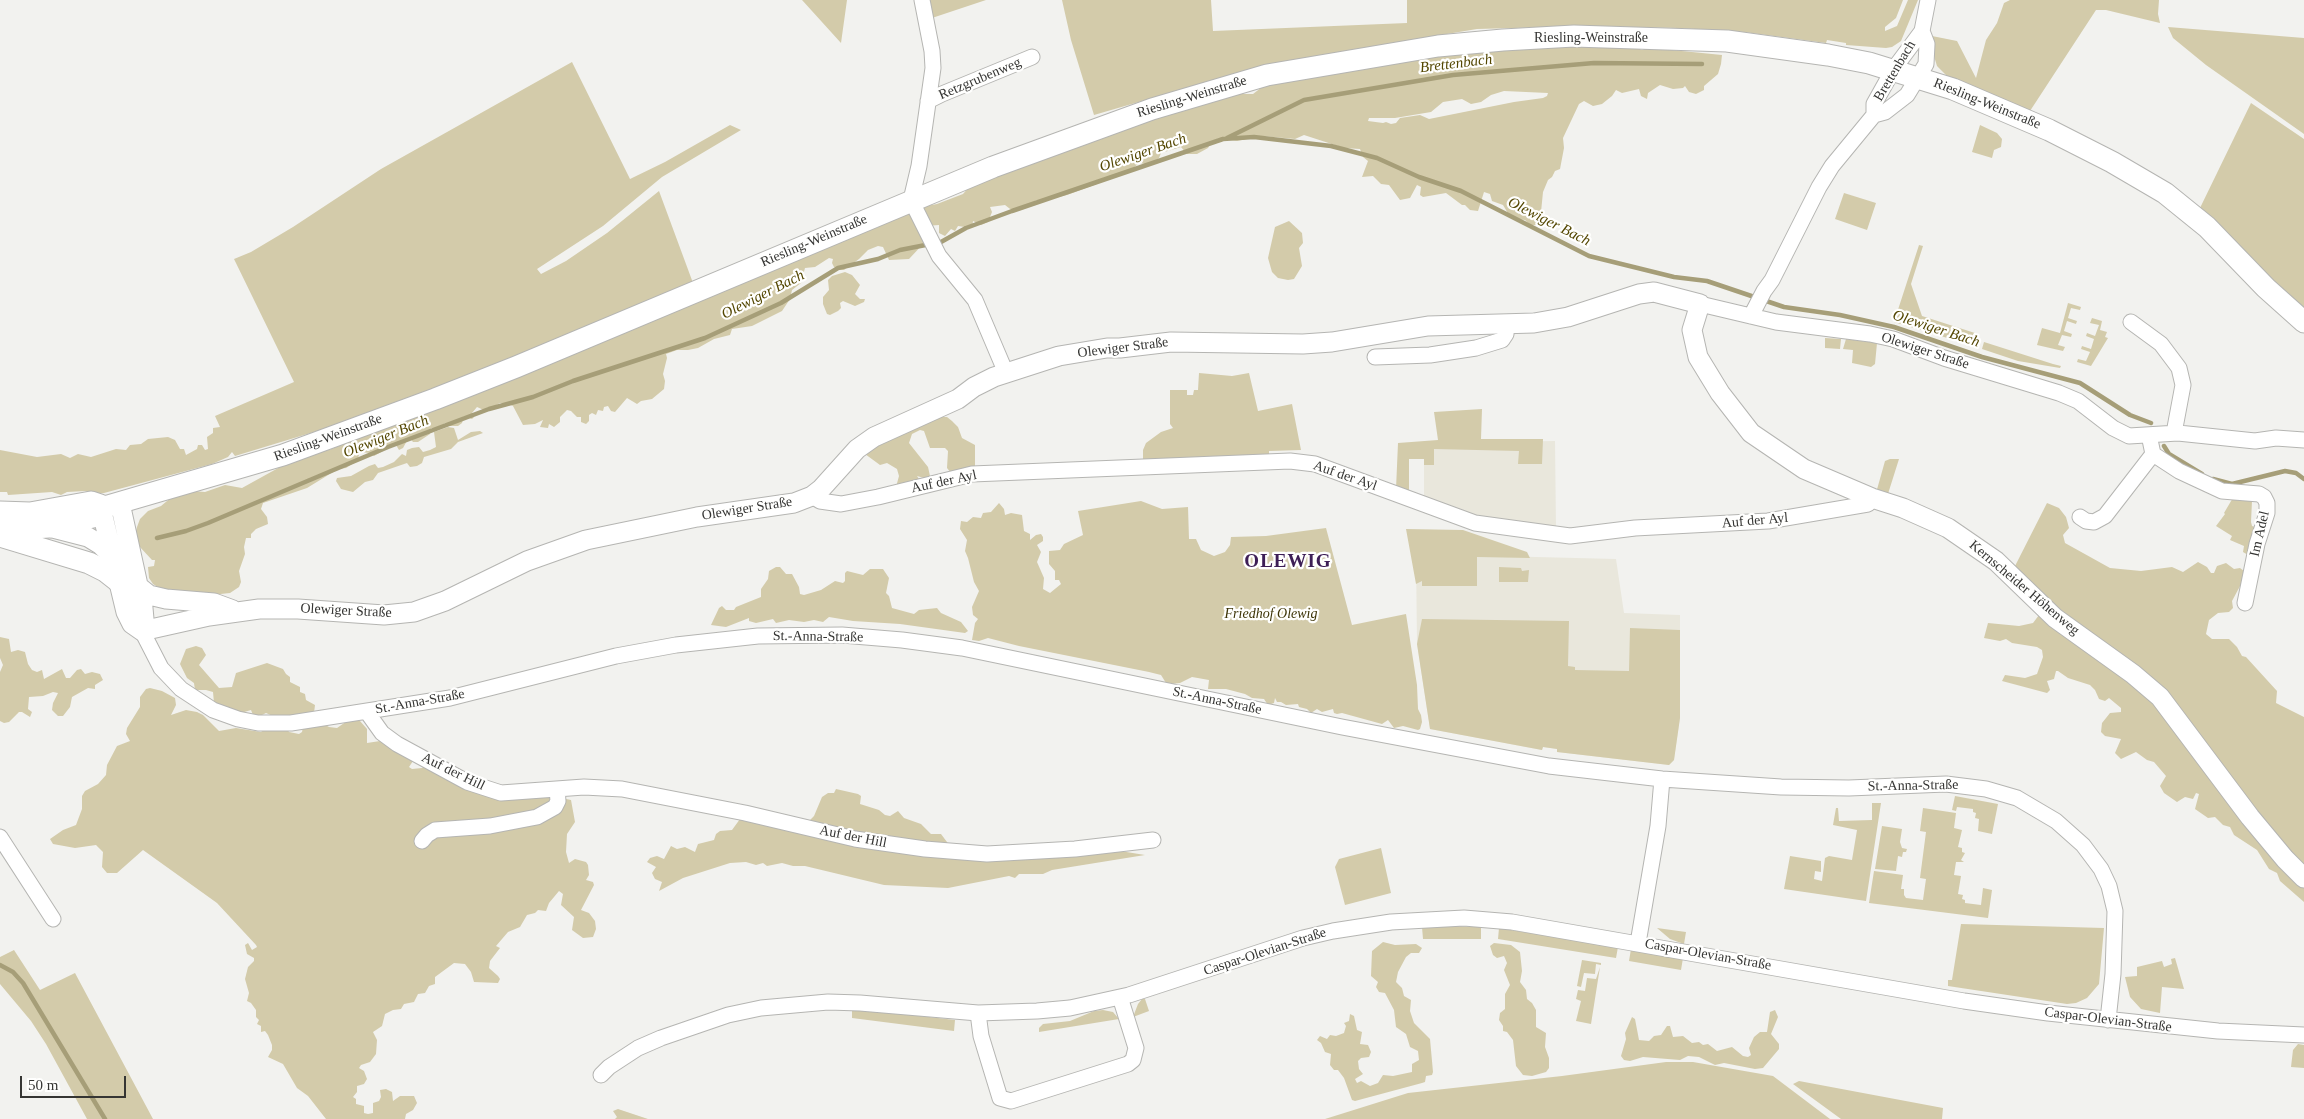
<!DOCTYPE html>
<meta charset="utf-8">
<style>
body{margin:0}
#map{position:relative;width:2304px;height:1119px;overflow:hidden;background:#f2f2ef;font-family:Georgia,serif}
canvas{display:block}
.scale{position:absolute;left:20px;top:1076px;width:106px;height:22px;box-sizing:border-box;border:2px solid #353533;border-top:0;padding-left:6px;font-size:15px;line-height:18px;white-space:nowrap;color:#353533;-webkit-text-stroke:4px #fffffe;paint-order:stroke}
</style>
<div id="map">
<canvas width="2304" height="1119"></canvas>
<div class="scale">50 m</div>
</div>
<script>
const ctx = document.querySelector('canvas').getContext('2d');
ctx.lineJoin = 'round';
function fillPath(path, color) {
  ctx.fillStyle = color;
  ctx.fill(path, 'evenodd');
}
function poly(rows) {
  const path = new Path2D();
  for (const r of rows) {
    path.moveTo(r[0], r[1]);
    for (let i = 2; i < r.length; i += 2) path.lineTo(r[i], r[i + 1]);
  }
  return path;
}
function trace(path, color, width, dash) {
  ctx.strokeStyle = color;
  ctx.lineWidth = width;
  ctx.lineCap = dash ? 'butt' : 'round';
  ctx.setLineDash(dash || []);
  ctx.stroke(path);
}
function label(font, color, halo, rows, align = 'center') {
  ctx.font = font + ' Georgia,serif';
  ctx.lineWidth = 4.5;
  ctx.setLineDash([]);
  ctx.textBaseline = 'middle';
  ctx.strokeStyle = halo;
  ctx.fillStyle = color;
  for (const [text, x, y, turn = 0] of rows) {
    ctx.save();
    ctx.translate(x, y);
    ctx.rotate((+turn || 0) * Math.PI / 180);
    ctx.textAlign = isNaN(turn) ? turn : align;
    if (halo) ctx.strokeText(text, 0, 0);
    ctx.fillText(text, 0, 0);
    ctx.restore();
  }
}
fillPath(poly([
 [1555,441,1556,529,1477,519,1424,498,1424,443],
 [1416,554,1616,559,1624,613,1680,615,1680,718,1674,760,1669,765,1557,752,1557,749,1543,747,1542,750,1430,729,1417,644]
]), '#e9e7dc');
fillPath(poly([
 [802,0,847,0,841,43],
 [929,0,986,0,932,18],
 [1062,0,1211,0,1213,31,1407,23,1407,0,1903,0,1896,18,1885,27,1885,31,1897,26,1908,0,1918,0,1901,41,1892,47,1886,48,1846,45,1846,43,1827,40,1826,43,1744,32,1678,28,1588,26,1477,29,1356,49,1228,76,1094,115,1071,40],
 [2010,0,2159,0,2158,14,2160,23,2106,10,2096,10,2030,111,1947,76,1937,66,1933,53,1932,36,1957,41,1976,78,1986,40,1997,23,2004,3],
 [2168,27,2304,38,2304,134,2206,65,2173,38],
 [1626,43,1642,50,1649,47,1667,48,1672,50,1722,55,1721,64,1718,74,1704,86,1704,90,1696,94,1689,92,1685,86,1683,88,1673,89,1660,85,1648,93,1647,99,1641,96,1639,89,1622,93,1616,90,1612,96,1602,104,1593,106,1584,101,1579,104,1563,138,1564,148,1560,169,1555,171,1552,177,1548,180,1543,192,1541,212,1542,220,1537,225,1530,225,1525,220,1516,219,1509,215,1503,205,1492,201,1490,194,1484,192,1478,211,1470,210,1465,205,1462,205,1446,193,1423,197,1420,195,1421,187,1417,185,1410,198,1400,200,1389,185,1381,184,1373,176,1362,177,1368,161,1363,157,1360,149,1344,148,1304,135,1295,139,1262,136,1237,141,1220,138,1212,141,1208,148,1197,154,1187,154,1181,147,1161,153,1159,158,1150,165,1139,163,1129,172,1103,178,1097,184,1067,195,1051,199,1043,199,1040,202,1036,200,1034,205,1029,203,1024,209,1014,212,1005,205,990,207,992,212,988,222,981,225,973,221,972,228,958,226,955,231,951,229,945,236,939,233,939,225,925,226,923,235,924,243,909,259,889,260,883,247,878,246,868,250,859,259,844,270,840,270,834,267,832,263,833,259,829,258,815,267,805,268,801,283,792,290,790,299,782,311,752,326,732,329,730,335,714,339,698,348,688,350,677,350,666,354,667,358,663,374,665,381,664,389,652,399,641,401,637,404,627,398,615,412,611,411,608,406,604,407,603,411,598,410,596,415,592,413,589,415,589,421,586,424,581,422,581,417,577,417,571,411,567,410,560,417,560,422,554,427,549,424,548,428,540,427,543,420,535,424,523,425,513,406,506,403,500,403,486,411,477,407,472,413,474,417,472,419,464,416,462,423,458,426,446,426,445,423,441,428,431,428,430,434,418,442,413,442,409,437,403,448,399,450,396,445,391,447,384,444,383,451,374,456,370,453,360,452,357,461,346,468,338,469,307,488,263,503,261,509,267,517,268,524,256,529,251,534,251,538,246,538,244,547,245,554,239,571,241,582,239,587,230,593,211,595,164,591,153,584,149,578,148,567,154,566,155,560,152,560,139,546,135,534,137,527,140,519,148,511,161,506,173,496,192,491,205,492,225,485,242,488,280,467,284,462,315,451,329,450,870,226,877,228,890,213,937,204,963,194,970,186,1001,173,1017,170,1031,159,1086,137,1237,94,1253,94,1266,84,1276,81,1287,83,1291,80,1431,54],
 [1504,91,1548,93,1547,96,1543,98,1514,102,1429,119,1420,115,1400,118,1396,123,1391,124,1386,122,1383,123,1368,121,1369,118,1395,118,1431,112,1443,102,1462,99,1471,104,1481,102,1491,95],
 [572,62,630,179,665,162,730,125,741,130,662,177,603,226,537,269,541,274,566,261,607,233,659,191,693,283,555,341,373,414,235,456,232,452,228,457,212,464,104,493,94,494,85,491,67,492,61,495,52,492,8,495,7,492,0,492,0,450,37,457,61,454,70,458,78,454,91,457,116,449,126,450,130,445,141,444,148,439,168,437,175,440,180,449,184,449,186,455,197,449,198,445,202,445,205,450,208,449,207,437,213,433,213,428,220,427,215,416,294,382,234,259,251,252,293,227,381,169],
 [2251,103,2304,139,2304,313,2200,208],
 [1980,125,1997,133,2002,139,2001,147,1994,150,1992,158,1972,152],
 [1844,193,1876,203,1867,230,1835,219],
 [1289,221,1302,233,1303,243,1299,248,1302,266,1294,279,1288,280,1278,278,1272,272,1268,258,1275,227],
 [1919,245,1923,246,1911,284,1922,316,1978,334,1974,346,1894,322],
 [845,272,852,275,860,285,855,294,860,299,865,299,864,302,855,306,843,301,840,303,841,308,838,311,830,315,827,314,823,304,823,297,829,290,828,280,832,276],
 [2068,303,2081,307,2080,310,2071,308,2068,318,2077,321,2076,324,2067,321,2064,331,2072,334,2071,337,2062,335,2058,345,2065,347,2063,351,2037,345,2042,328,2060,333],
 [2092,318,2102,321,2100,330,2107,332,2105,337,2108,338,2091,366,2077,362,2078,359,2086,361,2090,352,2081,349,2082,346,2091,349,2094,339,2086,336,2087,333,2095,336,2099,325,2090,323],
 [1825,338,1841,339,1840,349,1825,348],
 [1846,339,1877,343,1875,364,1871,367,1852,363,1853,350,1843,349],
 [1984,342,2053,364,2061,366,2060,368,2018,361,1982,349],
 [1199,373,1232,376,1249,373,1258,411,1292,404,1301,450,1269,451,1269,456,1143,462,1143,450,1146,443,1161,432,1173,428,1170,424,1170,390,1187,390,1187,395,1193,395,1194,390,1198,390],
 [1482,409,1481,439,1543,439,1542,464,1518,464,1519,451,1434,449,1434,465,1424,465,1424,459,1409,459,1409,493,1396,489,1398,443,1438,440,1434,412],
 [939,417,947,417,952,421,958,427,962,438,975,445,975,467,951,473,947,468,948,451,945,448,930,448,924,431,920,430,912,434,909,443,928,467,930,476,924,478,917,476,919,479,896,487,899,476,897,469,887,463,880,465,865,454,870,437],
 [448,427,454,428,458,440,471,432,480,431,483,433,458,442,451,449,424,457,422,463,417,466,410,467,407,463,378,473,373,480,365,482,353,492,341,489,336,481,337,478,351,476,369,466,375,464,378,468,383,467,394,462,402,454,406,456,407,450,412,448,419,447,423,452,430,450,436,447,434,432],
 [1890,459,1899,459,1887,497,1876,493,1885,461],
 [2234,496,2252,501,2251,522,2252,526,2258,528,2248,555,2243,552,2244,546,2230,540,2232,536,2216,526,2225,514,2224,513],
 [1141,501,1162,509,1188,507,1189,539,1196,539,1201,550,1214,556,1225,552,1230,545,1231,537,1266,536,1326,528,1352,625,1406,614,1417,685,1418,709,1421,715,1422,722,1420,729,1418,730,1403,726,1394,728,1388,720,1382,724,1342,713,1337,714,1334,713,1333,709,1322,712,1317,709,1311,713,1307,709,1299,707,1298,704,1286,705,1281,702,1277,702,1275,698,1274,703,1268,705,1264,699,1252,698,1245,694,1226,689,1208,689,1209,680,1192,677,1180,683,1171,684,1166,683,1161,675,1149,672,1019,646,988,638,979,641,972,640,975,623,978,619,973,615,972,607,979,591,974,582,968,558,965,551,967,540,960,529,961,521,967,522,973,517,981,518,983,513,991,512,999,503,1004,509,1005,515,1011,513,1022,515,1024,531,1030,534,1030,540,1036,535,1041,534,1043,537,1043,541,1037,545,1041,552,1037,562,1044,578,1043,589,1050,593,1061,584,1059,580,1055,580,1055,571,1049,564,1049,551,1060,550,1064,544,1083,535,1078,511],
 [2047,503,2059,508,2066,517,2069,528,2063,535,2065,543,2110,568,2141,571,2172,567,2183,572,2198,562,2207,567,2211,573,2214,573,2217,566,2226,563,2234,569,2240,568,2244,571,2246,575,2232,601,2233,608,2229,612,2218,613,2209,620,2206,634,2212,639,2229,639,2237,647,2242,656,2246,657,2277,691,2276,703,2304,717,2304,902,2280,881,2277,873,2269,869,2257,850,2234,835,2230,827,2223,825,2215,817,2208,818,2195,809,2199,794,2196,793,2193,799,2185,797,2177,802,2164,793,2160,786,2166,776,2154,762,2147,760,2136,752,2121,759,2115,753,2121,739,2105,736,2101,732,2102,723,2110,713,2121,712,2121,708,2109,698,2105,701,2099,699,2095,690,2090,685,2068,678,2058,671,2056,671,2054,679,2047,681,2050,690,2047,693,2002,681,2005,675,2025,678,2037,674,2043,657,2042,650,2037,647,2012,643,2006,639,2000,641,1984,638,1988,623,2019,626,2033,623,2042,611,2013,570],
 [1406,529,1463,530,1527,552,1530,558,1477,557,1477,586,1422,586,1422,581,1416,584],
 [776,567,780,567,786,574,792,574,799,587,800,594,804,595,821,590,835,581,843,583,845,581,845,573,847,571,863,575,870,569,883,569,889,578,886,593,889,596,892,608,914,614,919,610,937,608,941,613,961,622,968,631,965,633,900,624,853,621,829,617,823,622,814,620,804,622,789,620,776,623,773,619,756,623,749,621,749,618,726,627,711,625,719,608,722,606,726,610,734,610,736,607,761,597,761,589,768,579,769,571],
 [1499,567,1521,568,1522,571,1529,570,1528,582,1499,582],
 [1422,619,1569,621,1568,666,1575,667,1575,670,1629,671,1630,628,1680,630,1680,718,1674,760,1669,765,1557,752,1557,749,1543,747,1542,750,1430,729,1417,644],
 [0,637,9,639,11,652,18,650,25,652,28,664,32,670,37,672,42,670,44,679,62,669,66,678,70,678,77,670,81,669,85,674,92,672,100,674,103,680,95,685,95,689,88,688,72,697,70,707,63,716,58,716,52,710,53,703,58,693,53,692,43,696,29,697,28,709,32,712,30,717,22,712,19,712,9,722,4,723,0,721,0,672,3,665,0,658],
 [196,646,202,648,206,655,199,665,219,688,232,687,236,673,267,663,283,669,286,674,290,677,290,682,300,687,300,692,305,694,306,700,315,705,314,713,302,715,299,713,298,715,275,717,266,713,258,717,253,715,251,710,241,713,214,703,213,692,206,690,195,690,194,683,187,678,180,664,186,649],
 [150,688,162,691,175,698,176,705,171,715,186,710,197,712,203,715,219,731,236,728,261,732,266,728,286,727,289,732,299,734,302,732,303,727,322,723,329,727,337,728,350,719,356,719,360,721,367,729,367,743,380,741,412,758,413,761,409,767,412,769,422,768,427,764,486,793,488,797,528,791,571,800,575,822,567,834,566,852,569,863,575,859,586,862,588,865,589,875,586,880,593,882,594,885,581,910,589,913,595,921,596,929,593,937,583,938,572,930,574,917,561,905,563,894,559,891,549,903,546,911,538,910,535,913,527,915,520,927,508,932,496,946,500,948,490,961,489,968,498,976,500,979,498,983,474,982,471,972,465,964,454,963,435,977,435,984,429,986,425,993,418,994,414,1002,404,1004,401,1009,393,1010,385,1014,382,1026,373,1032,377,1040,376,1054,370,1062,361,1065,359,1068,364,1071,367,1079,364,1084,357,1086,357,1092,353,1097,356,1099,356,1104,364,1106,364,1113,368,1114,373,1113,373,1103,379,1101,381,1097,380,1090,386,1089,392,1092,393,1101,400,1096,414,1096,417,1103,413,1110,406,1114,405,1119,326,1119,308,1096,297,1088,283,1064,268,1057,272,1050,272,1045,268,1035,265,1031,261,1032,261,1026,257,1024,259,1020,256,1017,256,1010,251,1003,247,1001,249,993,245,979,248,967,254,961,254,958,247,954,245,945,248,943,252,950,257,947,256,945,217,903,143,850,117,873,107,873,102,867,103,852,96,845,75,848,53,844,50,839,63,830,76,825,82,809,82,796,85,791,98,784,106,775,107,765,117,746,130,741,126,734,127,728,140,707,140,697,146,689],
 [836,789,858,794,861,796,860,804,879,810,885,815,890,816,898,811,904,818,921,824,931,834,941,834,950,846,1114,850,1145,855,1052,870,1043,874,1019,874,1015,878,1009,876,948,888,884,885,805,866,793,866,782,863,767,866,763,863,756,865,746,862,730,863,683,878,659,891,662,882,655,879,652,873,656,867,647,862,650,858,657,856,664,859,671,846,677,849,685,847,695,852,698,844,714,840,716,834,720,831,732,830,740,819,809,821,814,816,822,797,828,793,834,793],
 [1955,796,1998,804,1992,834,1978,831,1979,819,1975,818,1976,813,1973,812,1973,809,1957,807,1956,811,1952,810],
 [1872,803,1881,803,1866,901,1784,889,1790,856,1821,861,1821,872,1815,871,1814,879,1822,881,1825,858,1829,856,1852,860,1857,830,1833,825,1836,808,1838,808,1839,821,1872,820],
 [1923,808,1956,813,1954,828,1962,830,1958,847,1962,848,1962,852,1965,853,1961,860,1964,862,1956,862,1954,875,1961,876,1958,894,1963,895,1962,899,1965,900,1965,903,1981,905,1983,888,1992,890,1988,918,1869,903,1874,871,1903,875,1901,889,1904,889,1904,895,1906,898,1923,900,1926,879,1920,878,1926,832,1920,831],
 [1882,826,1902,829,1900,842,1902,848,1907,849,1906,852,1903,852,1902,857,1898,856,1896,871,1875,869],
 [1381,848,1391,893,1345,905,1335,867,1339,859],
 [1961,924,2104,928,2099,984,2087,998,2076,1003,2067,1004,1948,986,1948,980,1952,980],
 [1452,926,1481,927,1481,939,1423,939,1422,927],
 [1499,928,1618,947,1616,958,1498,939],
 [1657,928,1686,932,1684,944,1670,939],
 [1383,942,1395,945,1416,944,1422,948,1419,953,1411,953,1406,957,1398,972,1396,982,1402,988,1404,996,1411,1000,1410,1011,1414,1023,1430,1039,1433,1072,1432,1075,1426,1076,1425,1082,1422,1083,1355,1101,1352,1100,1344,1078,1338,1070,1334,1070,1330,1065,1331,1054,1325,1052,1321,1043,1317,1040,1320,1036,1327,1039,1330,1035,1336,1036,1344,1033,1346,1026,1344,1023,1349,1021,1350,1014,1354,1016,1357,1030,1362,1032,1360,1044,1368,1045,1371,1052,1369,1057,1361,1058,1358,1061,1359,1069,1363,1074,1355,1079,1357,1083,1361,1081,1370,1086,1378,1083,1383,1075,1393,1076,1412,1072,1412,1064,1419,1060,1418,1051,1410,1047,1406,1034,1396,1027,1394,1010,1385,993,1379,992,1376,987,1378,982,1371,976,1372,951],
 [1494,943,1511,945,1520,952,1522,971,1520,982,1526,990,1527,999,1532,1003,1536,1010,1536,1027,1546,1033,1545,1047,1549,1058,1549,1068,1546,1072,1532,1076,1523,1075,1516,1066,1513,1040,1507,1032,1503,1031,1503,1026,1499,1020,1500,1013,1505,1009,1505,994,1510,985,1504,970,1507,963,1504,956,1497,958,1493,955,1490,946],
 [1631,949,1683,958,1681,970,1629,961],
 [14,950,40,990,75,973,153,1119,87,1119,46,1044,31,1021,0,984,0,957],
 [2175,958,2184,989,2162,987,2160,1013,2141,1009,2130,997,2125,977,2137,976,2137,967,2162,961,2164,967,2172,964,2171,959],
 [1582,960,1601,963,1601,965,1596,964,1595,974,1584,973,1581,987,1577,986],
 [1600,967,1591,1024,1576,1021,1581,1001,1576,999,1578,990,1585,991,1587,978,1596,979],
 [1142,999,1145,999,1149,1011,1133,1017,1138,1004],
 [852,1008,955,1020,954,1031,852,1018],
 [1103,1010,1113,1012,1119,1019,1039,1032,1039,1028,1043,1024,1070,1021,1094,1011],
 [1775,1010,1778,1017,1771,1034,1779,1044,1779,1049,1763,1068,1755,1069,1724,1063,1715,1065,1699,1057,1688,1056,1680,1060,1643,1057,1630,1061,1624,1060,1621,1056,1626,1039,1625,1033,1632,1017,1635,1019,1639,1040,1649,1041,1654,1036,1661,1035,1667,1026,1670,1026,1673,1037,1683,1036,1692,1043,1699,1042,1703,1045,1708,1044,1717,1051,1732,1047,1743,1056,1748,1057,1751,1055,1749,1048,1754,1037,1760,1032,1767,1032,1770,1012],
 [2298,1044,2304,1045,2304,1068,2291,1067,2293,1050],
 [1666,1062,1693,1062,1773,1076,1830,1119,1325,1119,1408,1093,1562,1076],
 [1799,1081,1943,1108,1942,1119,1841,1119,1793,1084],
 [618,1109,648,1119,615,1119,617,1117,613,1111]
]), '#d3cbaa');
trace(poly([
 [1227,138,1304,100,1453,75,1594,63,1702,64],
 [2164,446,2169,454,2202,474],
 [2213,479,2232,484,2285,471,2296,473,2304,479],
 [157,538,186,531,208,523,388,447,489,409,533,397,573,381,705,338,781,303,838,268,878,259,900,250,941,242,966,228,1012,211,1223,139,1254,137,1331,146,1377,158,1419,177,1461,191,1589,256,1674,277,1707,281,1784,307,1840,315,1894,327,1982,357,2080,383,2130,415,2151,423],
 [0,965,13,972,23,983,105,1119]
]), '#a69e78', 4.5);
const minor = poly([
 [922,0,932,51,933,68,919,166,911,200,939,256,975,300,1006,373],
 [928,101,942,94,1032,57],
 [1874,115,1885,112,1907,95,1926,64,1927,44,1922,31,1928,0],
 [1700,304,1776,322,1870,334,1893,339,1944,358,2059,393,2078,401,2113,428,2129,436,2178,433,2255,441,2276,438,2304,440],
 [1751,316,1764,291,1772,280,1819,187,1832,166,1874,115,1874,104,1893,70,1922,31],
 [2131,322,2161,344,2179,368,2183,385,2174,433],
 [1375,357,1430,355,1476,348,1502,340,1506,334,1507,325],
 [2149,435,2153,454,2179,471,2222,491,2259,494,2264,497,2267,503,2267,513,2257,544,2245,603],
 [812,496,820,501,841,504,878,497,972,474,1290,461,1315,464,1475,523,1570,536,1635,528,1768,521,1868,504,1872,498],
 [2080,517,2086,521,2094,522,2105,516,2153,454],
 [142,631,161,668,181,689,213,710,238,719,258,723,291,723,450,698,616,656,676,645,758,636,842,635,902,640,962,648,1342,727,1549,766,1662,779,1781,787,1849,788,1946,784,1986,789,2017,798,2056,821,2083,845,2101,869,2109,886,2115,911,2113,974,2108,1020],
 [367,712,382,733,397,744,467,782,501,793,584,787,622,789,745,813,855,839,925,849,987,854,1075,849,1153,840],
 [0,837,53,919],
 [422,841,427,835,435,830,490,826,537,817,555,807,558,801,557,789],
 [1638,943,1658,826,1662,779],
 [978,1013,981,1036,1000,1098,1011,1101,1128,1064,1133,1060,1136,1048,1120,997],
 [601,1075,609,1067,638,1048,661,1038,728,1015,761,1008,828,1002,860,1003,978,1013,1037,1011,1070,1008,1129,995,1303,938,1333,931,1391,922,1464,918,1512,922,1964,1001,2048,1013,2218,1031,2304,1035]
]);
const tertiary = poly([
 [120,503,143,608,144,619,142,631],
 [101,508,126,612,132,624,142,631],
 [49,527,88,537,101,545,113,557],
 [139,587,149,595,166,599,214,603,233,610],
 [142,631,209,616,259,609,298,609,384,615,414,612,445,601,527,561,586,540,697,517,794,503,812,496,821,489,857,449,874,437,958,399,974,387,994,377,1059,356,1107,348,1120,348,1171,342,1303,344,1332,342,1428,326,1534,323,1568,317,1639,294,1654,292,1700,304,1692,330,1698,357,1720,393,1751,433,1804,469,1872,498,1903,508,1948,528,1996,561,2055,618,2133,674,2160,697,2250,817,2285,859,2304,878]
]);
const secondary = poly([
 [0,512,30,513,91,502,100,505,101,508],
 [0,530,49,527,97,516,101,508,283,455,435,399,516,367,993,167,1152,109,1267,75,1438,46,1503,40,1574,36,1727,41,1828,55,1869,63,1953,89,2049,130,2112,162,2165,193,2207,227,2266,288,2304,322],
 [0,536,89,563,105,571,119,582]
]);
trace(minor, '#b5b5b2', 17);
trace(tertiary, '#b5b5b2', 21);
trace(secondary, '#b5b5b2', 23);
trace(minor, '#fff', 15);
trace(tertiary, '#fff', 19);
trace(secondary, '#fff', 21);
label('14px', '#353533', '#fffffe', [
 ["Riesling-Weinstraße",1591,38],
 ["Brettenbach",1895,71,-59],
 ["Retzgrubenweg",980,79,-23],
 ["Riesling-Weinstraße",1192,97,-17],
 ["Riesling-Weinstraße",1987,104,22],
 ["Riesling-Weinstraße",814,241,-23],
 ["Olewiger Straße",1123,348,-7],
 ["Olewiger Straße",1925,351,18],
 ["Riesling-Weinstraße",328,438,-20],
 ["Auf der Ayl",1345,476,19],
 ["Auf der Ayl",944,482,-12],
 ["Olewiger Straße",747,509,-9],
 ["Auf der Ayl",1755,521,-5],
 ["Im Adel",2260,534,-77],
 ["Kernscheider Höhenweg",2024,588,40],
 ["Olewiger Straße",346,611,3],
 ["St.-Anna-Straße",818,637,1],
 ["St.-Anna-Straße",1217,701,12],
 ["St.-Anna-Straße",420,702,-10],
 ["Auf der Hill",453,772,26],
 ["St.-Anna-Straße",1913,786,-1],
 ["Auf der Hill",853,837,11],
 ["Caspar-Olevian-Straße",1265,952,-18],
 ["Caspar-Olevian-Straße",1708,955,10],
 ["Caspar-Olevian-Straße",2108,1020,7]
]);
label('italic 14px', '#3d3407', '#fffffe', [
 ["Friedhof Olewig",1271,614]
]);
label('italic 15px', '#534600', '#fffffe', [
 ["Brettenbach",1456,64,-7],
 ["Olewiger Bach",1143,153,-19],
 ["Olewiger Bach",1549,222,27],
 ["Olewiger Bach",763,295,-27],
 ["Olewiger Bach",1936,329,18],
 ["Olewiger Bach",386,437,-22]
]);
ctx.letterSpacing = '1px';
label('bold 19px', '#3d1e56', '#fffffe', [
 ["OLEWIG",1288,562]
]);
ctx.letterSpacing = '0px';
</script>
